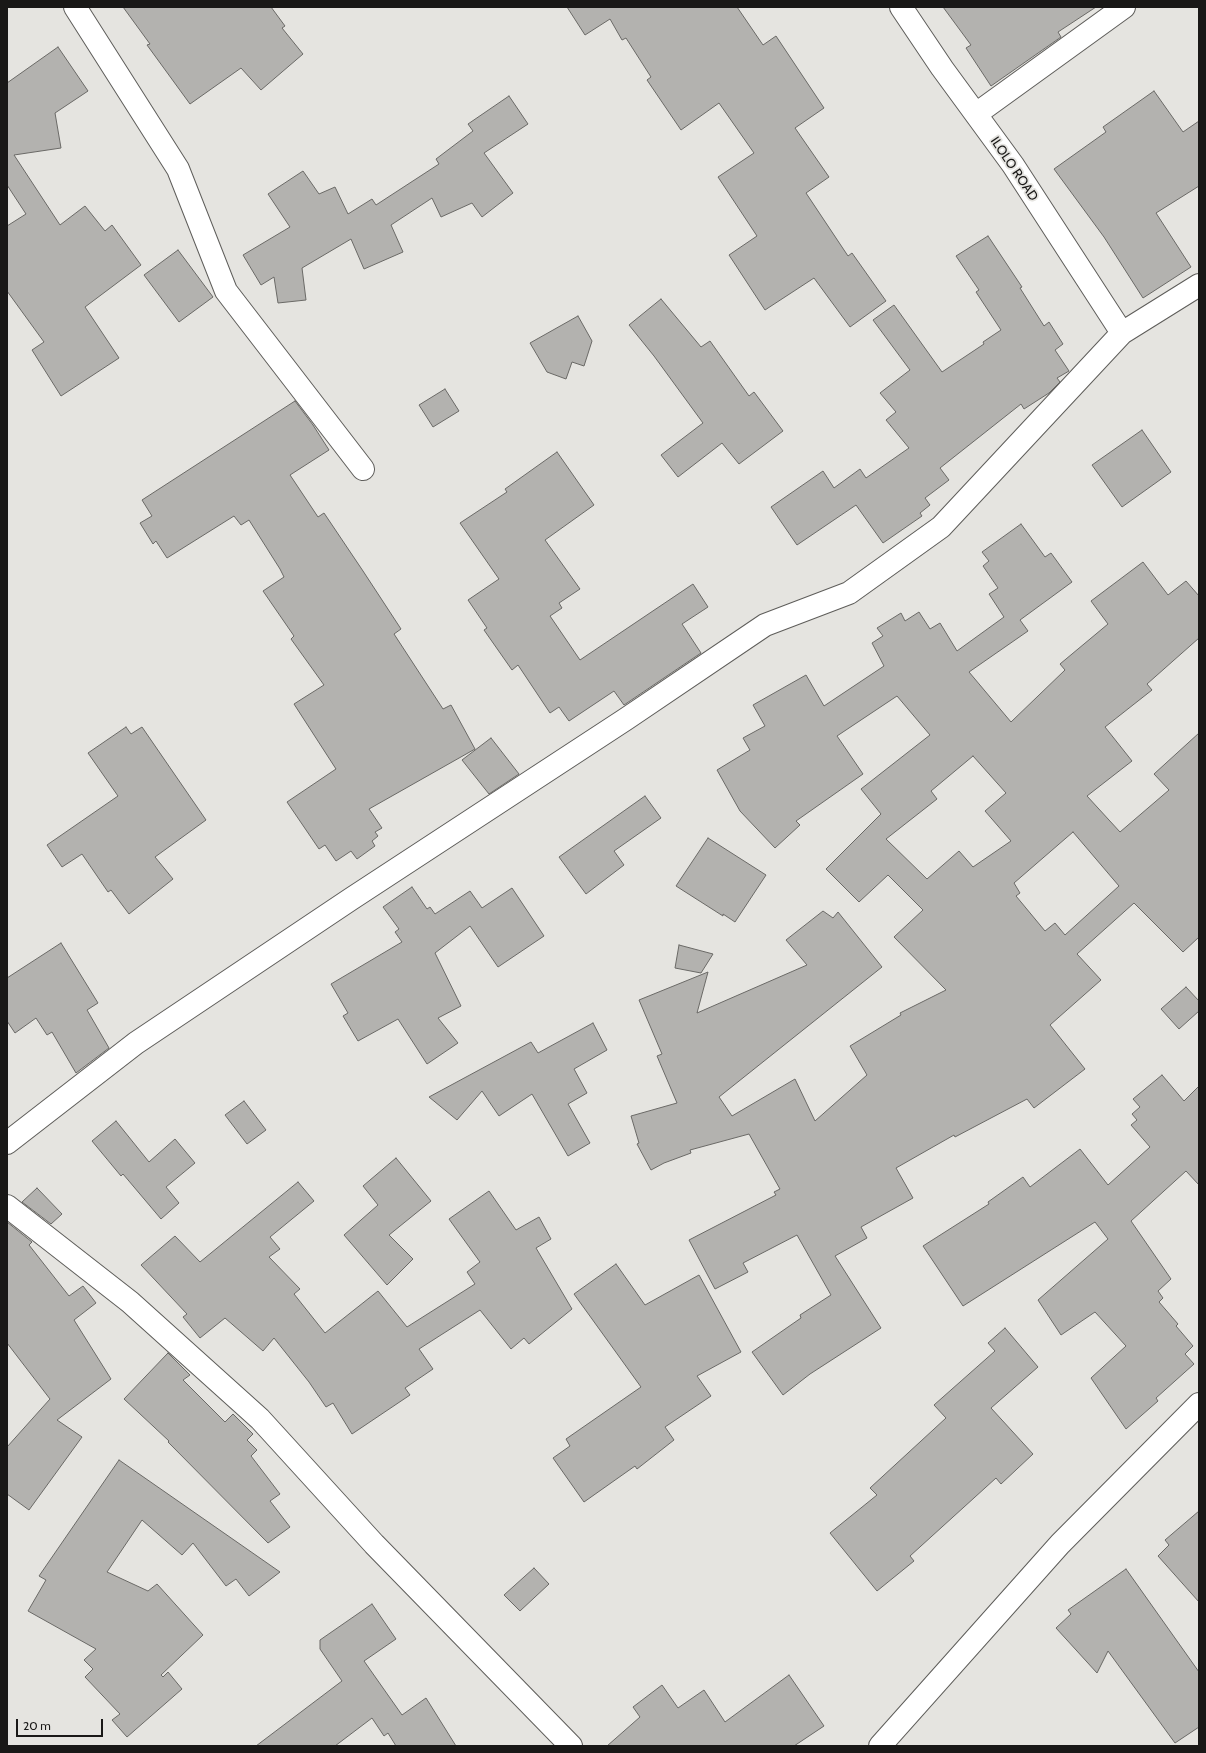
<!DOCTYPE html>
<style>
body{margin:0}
#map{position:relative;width:1206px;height:1753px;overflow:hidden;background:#e5e4e0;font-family:Cabin,sans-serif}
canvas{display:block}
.frame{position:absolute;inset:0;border:8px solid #191817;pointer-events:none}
.scale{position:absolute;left:16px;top:1719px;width:87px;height:18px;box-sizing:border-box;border:2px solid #191817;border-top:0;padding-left:5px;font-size:12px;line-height:14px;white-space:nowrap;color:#191817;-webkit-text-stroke:3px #e5e4e0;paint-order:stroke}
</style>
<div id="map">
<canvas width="1206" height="1753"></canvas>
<div class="frame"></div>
<div class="scale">20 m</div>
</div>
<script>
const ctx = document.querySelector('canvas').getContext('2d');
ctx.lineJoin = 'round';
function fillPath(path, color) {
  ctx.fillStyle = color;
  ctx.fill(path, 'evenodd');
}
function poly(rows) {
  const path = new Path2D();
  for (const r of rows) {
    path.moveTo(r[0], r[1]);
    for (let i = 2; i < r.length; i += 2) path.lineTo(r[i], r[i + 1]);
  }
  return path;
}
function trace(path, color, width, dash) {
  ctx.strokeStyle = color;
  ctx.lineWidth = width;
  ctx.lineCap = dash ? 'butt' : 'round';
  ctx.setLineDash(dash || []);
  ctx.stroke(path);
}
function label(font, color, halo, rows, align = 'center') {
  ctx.font = font + ' Cabin,sans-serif';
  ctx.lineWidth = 3.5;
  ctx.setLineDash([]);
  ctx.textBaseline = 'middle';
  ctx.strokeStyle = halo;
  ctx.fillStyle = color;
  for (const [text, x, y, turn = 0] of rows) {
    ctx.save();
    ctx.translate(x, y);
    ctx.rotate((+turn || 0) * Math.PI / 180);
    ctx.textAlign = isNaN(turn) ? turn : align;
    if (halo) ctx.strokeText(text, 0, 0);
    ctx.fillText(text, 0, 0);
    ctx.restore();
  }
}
const building = poly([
 [123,7,271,7,285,26,282,28,303,54,261,90,241,68,190,104,147,45,150,44,123,7],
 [567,7,737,7,763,45,776,36,824,108,795,128,829,177,806,193,848,256,852,253,886,301,850,327,814,278,765,310,729,255,757,236,718,177,754,153,719,103,681,130,647,80,651,77,626,38,622,40,610,19,585,35,567,7],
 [943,7,1096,7,1058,32,1061,37,991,86,966,48,971,45,943,7],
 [58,47,88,91,55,113,61,148,14,155,60,225,85,206,105,231,112,225,141,265,85,307,119,358,61,396,32,350,44,342,7,291,7,226,26,214,7,185,7,83,58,47],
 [1154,91,1183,132,1199,121,1199,186,1156,213,1191,267,1143,298,1104,237,1054,169,1106,132,1103,127,1154,91],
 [509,96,528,124,484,153,513,193,482,217,472,203,441,217,432,198,391,225,403,252,364,269,351,239,302,268,306,300,278,303,274,277,261,285,243,255,290,227,268,194,303,171,319,194,335,187,348,214,372,199,376,205,439,164,436,159,473,131,468,124,509,96],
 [988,236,1022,287,1020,288,1044,326,1049,322,1063,344,1055,350,1069,371,1057,378,1060,382,1049,393,1024,409,1021,404,940,468,949,480,925,498,930,505,920,513,922,516,883,543,856,505,797,545,771,507,823,471,834,488,860,469,866,478,909,448,886,420,896,412,880,393,910,370,873,320,894,305,942,372,984,344,983,342,1001,330,976,292,979,290,956,256,988,236],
 [178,250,213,297,179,322,144,275,178,250],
 [661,299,701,347,710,341,749,396,754,392,783,431,739,464,722,443,678,477,661,455,703,423,654,356,629,325,661,299],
 [578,316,592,341,584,366,572,362,566,379,547,372,530,343,578,316],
 [445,389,459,411,433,427,419,405,445,389],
 [295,401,313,425,329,450,290,475,318,517,324,513,363,571,401,629,394,634,443,709,451,705,475,749,369,809,382,828,375,832,378,836,372,841,375,846,357,859,351,851,336,861,325,845,319,849,287,802,336,769,294,704,324,685,291,639,294,636,263,591,284,577,280,569,249,520,241,525,234,516,167,558,156,541,153,544,140,523,152,516,142,500,295,401],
 [1142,430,1171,472,1122,507,1092,465,1142,430],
 [557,452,594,505,545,540,580,589,559,603,562,608,550,616,580,660,693,584,708,607,682,624,701,653,624,705,614,691,569,721,559,707,550,713,518,665,512,670,484,630,487,628,468,600,499,579,460,523,507,492,505,489,557,452],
 [1021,524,1045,557,1051,553,1072,582,1020,620,1028,631,969,672,1011,722,1065,670,1060,664,1108,624,1091,601,1143,562,1168,595,1186,581,1199,596,1199,638,1147,684,1152,690,1105,727,1132,761,1087,796,1120,832,1169,790,1154,774,1199,733,1199,937,1183,952,1134,903,1077,954,1101,980,1050,1025,1085,1069,1034,1108,1027,1099,955,1137,954,1135,896,1168,913,1198,861,1227,867,1238,835,1256,881,1328,810,1374,783,1395,752,1352,801,1318,800,1315,831,1295,797,1235,743,1263,748,1272,715,1289,689,1240,776,1195,774,1192,780,1189,749,1134,690,1150,691,1153,664,1163,651,1170,637,1144,639,1143,631,1116,677,1103,657,1056,662,1054,639,1000,708,972,697,1013,807,965,786,940,823,911,833,918,838,912,882,967,719,1097,732,1116,795,1079,815,1121,867,1075,850,1046,901,1015,900,1013,946,990,894,937,923,910,888,875,859,902,826,869,881,814,861,789,930,735,897,696,837,736,863,774,796,821,800,825,775,848,740,811,717,770,750,750,743,738,765,726,753,705,806,675,824,706,884,666,872,643,883,636,877,628,901,613,905,621,919,612,930,629,940,623,957,651,1004,617,989,594,998,588,983,566,989,561,982,552,1021,524],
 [973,756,1006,793,985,811,1011,841,973,867,959,851,927,879,886,839,937,799,931,791,973,756],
 [1073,832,1119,886,1065,935,1055,923,1045,931,1016,896,1020,893,1014,883,1073,832],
 [126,727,131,734,142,727,206,820,155,857,173,879,129,914,111,890,108,892,82,854,62,867,47,845,118,796,88,753,126,727],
 [491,738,519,774,489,794,462,760,491,738],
 [645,796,661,818,614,851,624,865,586,894,559,857,645,796],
 [708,838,766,875,735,922,723,914,723,916,676,886,708,838],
 [412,887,427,909,430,907,435,914,470,891,482,908,512,888,544,936,498,967,470,926,435,953,461,1006,438,1018,458,1043,427,1064,398,1019,358,1041,343,1016,348,1013,331,984,402,942,395,932,399,929,383,907,412,887],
 [61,943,98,1003,87,1010,109,1048,76,1073,52,1032,47,1035,36,1018,15,1033,7,1021,7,978,61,943],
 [679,945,713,954,701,973,675,968,679,945],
 [1186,987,1199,1001,1199,1011,1179,1029,1161,1009,1186,987],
 [593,1023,607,1050,574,1069,587,1093,568,1104,590,1143,568,1156,532,1094,499,1116,482,1091,457,1120,429,1097,531,1042,538,1053,593,1023],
 [1162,1075,1184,1101,1199,1086,1199,1185,1186,1171,1131,1221,1171,1279,1158,1291,1163,1298,1159,1302,1178,1324,1176,1326,1193,1346,1185,1354,1194,1364,1156,1398,1158,1401,1126,1429,1091,1378,1126,1346,1095,1312,1061,1335,1038,1300,1108,1239,1095,1222,963,1306,923,1246,989,1204,988,1202,1023,1177,1030,1187,1080,1149,1108,1185,1150,1147,1131,1125,1137,1120,1132,1114,1140,1107,1133,1099,1162,1075],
 [244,1101,266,1130,247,1144,225,1115,244,1101],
 [116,1121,149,1162,175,1139,195,1163,166,1187,179,1203,161,1219,123,1174,121,1176,92,1141,116,1121],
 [396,1158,431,1201,389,1235,413,1259,387,1285,344,1235,378,1205,363,1186,396,1158],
 [298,1182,314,1201,270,1237,280,1249,269,1257,300,1289,294,1294,325,1333,378,1291,407,1327,475,1284,467,1272,480,1262,449,1219,489,1191,516,1230,539,1217,551,1239,536,1248,572,1309,529,1344,524,1338,511,1349,480,1310,419,1349,433,1369,405,1388,410,1395,352,1434,333,1403,326,1407,309,1382,274,1338,263,1351,225,1318,200,1338,183,1317,187,1314,141,1265,175,1236,200,1262,298,1182],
 [37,1188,62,1214,51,1224,22,1202,37,1188],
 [7,1222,32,1242,29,1245,69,1296,83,1286,96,1303,74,1320,111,1379,57,1420,82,1437,29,1510,7,1494,7,1447,50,1399,7,1343,7,1222],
 [616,1264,645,1305,699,1275,741,1352,697,1376,711,1396,665,1427,674,1440,637,1469,635,1466,584,1502,553,1458,570,1446,566,1439,641,1387,574,1294,616,1264],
 [1005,1328,1038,1367,991,1408,1033,1454,1001,1484,996,1478,910,1556,914,1561,877,1591,830,1533,877,1495,870,1488,946,1418,934,1405,995,1351,988,1343,1005,1328],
 [168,1353,190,1375,183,1380,225,1422,233,1414,253,1434,247,1440,257,1450,251,1456,280,1494,270,1501,290,1527,268,1543,168,1442,169,1441,124,1399,168,1353],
 [119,1460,280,1572,249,1596,236,1579,226,1586,193,1543,182,1555,142,1520,107,1572,148,1591,157,1584,203,1635,161,1675,163,1677,168,1672,182,1689,127,1737,112,1720,120,1714,85,1677,93,1669,84,1660,96,1649,28,1611,46,1580,39,1576,119,1460],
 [1199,1511,1199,1602,1158,1556,1169,1545,1165,1540,1199,1511],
 [534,1568,549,1584,520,1611,504,1595,534,1568],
 [1126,1569,1199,1672,1199,1727,1175,1743,1108,1651,1097,1673,1056,1628,1071,1614,1068,1610,1126,1569],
 [372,1604,396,1639,364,1661,402,1715,426,1698,456,1746,396,1746,388,1733,384,1736,372,1718,335,1746,256,1746,342,1681,320,1649,320,1640,372,1604],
 [789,1675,824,1726,794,1746,607,1746,640,1717,633,1707,662,1685,678,1708,704,1690,725,1722,789,1675]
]);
fillPath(building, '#b3b2af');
trace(building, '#6a6966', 1);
const street = poly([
 [75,7,178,169,226,291,363,469],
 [901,7,942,68,1013,165,1122,333],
 [976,114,1124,7],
 [7,1143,136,1043,351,899,626,719,765,625,849,593,941,527,1122,333,1199,285],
 [7,1206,130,1302,260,1419,374,1544,571,1746],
 [880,1746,1060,1544,1199,1404]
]);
trace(street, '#5e5d5a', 24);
trace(street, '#fff', 22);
label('13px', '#191817', '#e5e4e0', [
 ["ILOLO ROAD",1014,169,56]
]);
</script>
